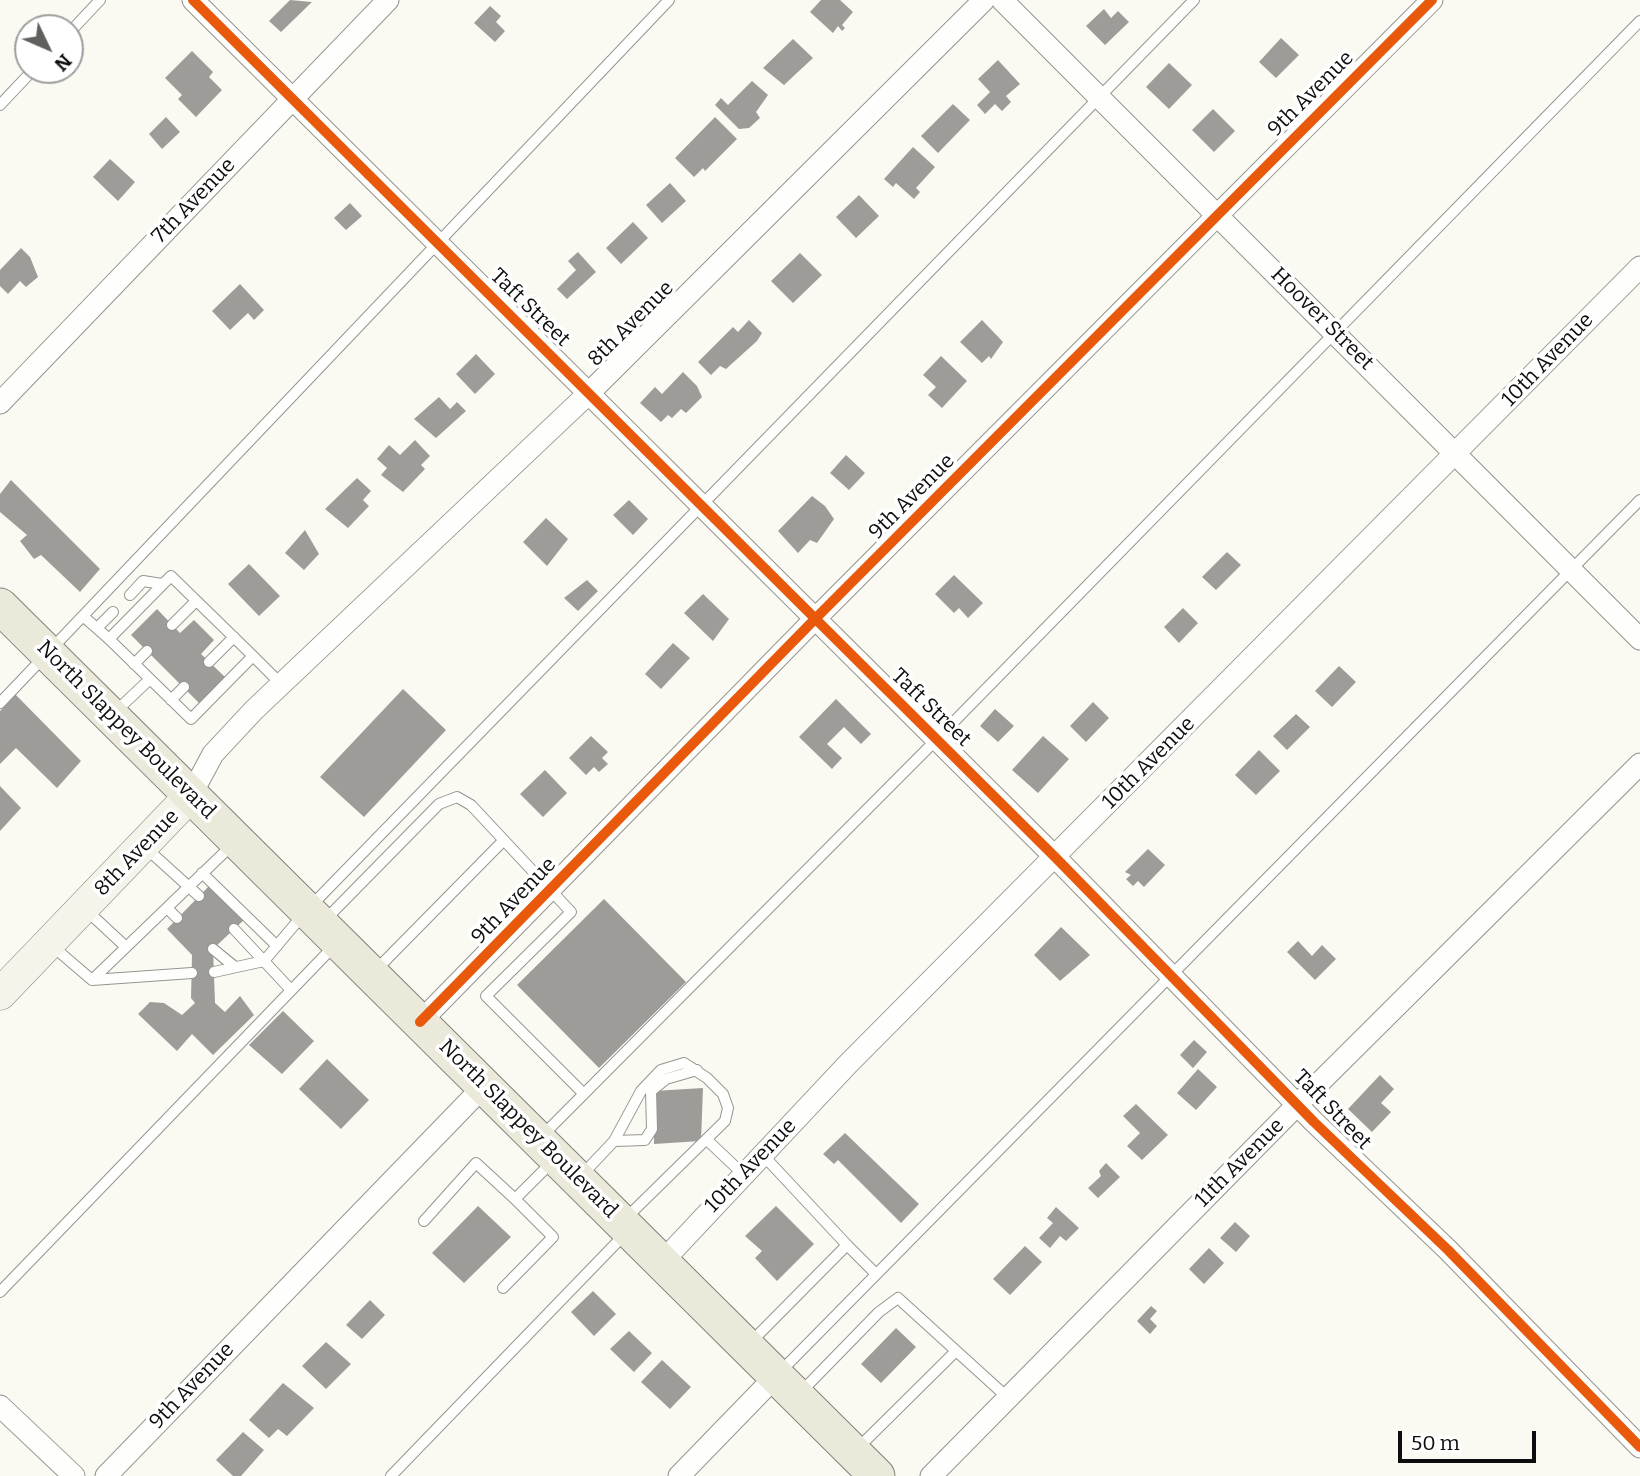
<!DOCTYPE html>
<style>
body{margin:0}
#map{position:relative;width:1640px;height:1476px;overflow:hidden;background:#fbfaf2;font-family:Bitter,serif}
canvas{display:block}
.north{position:absolute;left:14px;top:14px;width:70px;height:70px;box-sizing:border-box;background:#fff;border:2px solid #9e9e9e;border-radius:50%;rotate:134deg;font-size:19px;font-weight:700;line-height:28px;text-align:center;color:#0d0d0d}
.north::after{content:'';display:block;margin:auto;width:24px;height:32px;background:#60605d;clip-path:polygon(50% 0,100% 100%,50% 72%,0 100%)}
.scale{position:absolute;left:1398px;top:1431px;width:138px;height:32px;box-sizing:border-box;border:4px solid #0d0d0d;border-top:0;padding-left:9px;font-size:21px;line-height:24px;white-space:nowrap;color:#0d0d0d;-webkit-text-stroke:5px #fff;paint-order:stroke}
</style>
<div id="map">
<canvas width="1640" height="1476"></canvas>
<div class="north">N</div>
<div class="scale">50 m</div>
</div>
<script>
const ctx = document.querySelector('canvas').getContext('2d');
ctx.lineJoin = 'round';
function fillPath(path, color) {
  ctx.fillStyle = color;
  ctx.fill(path, 'evenodd');
}
function poly(rows) {
  const path = new Path2D();
  for (const r of rows) {
    path.moveTo(r[0], r[1]);
    for (let i = 2; i < r.length; i += 2) path.lineTo(r[i], r[i + 1]);
  }
  return path;
}
function trace(path, color, width, dash) {
  ctx.strokeStyle = color;
  ctx.lineWidth = width;
  ctx.lineCap = dash ? 'butt' : 'round';
  ctx.setLineDash(dash || []);
  ctx.stroke(path);
}
function label(font, color, halo, rows, align = 'center') {
  ctx.font = font + ' Bitter,serif';
  ctx.lineWidth = 7;
  ctx.setLineDash([]);
  ctx.textBaseline = 'middle';
  ctx.strokeStyle = halo;
  ctx.fillStyle = color;
  for (const [text, x, y, turn = 0] of rows) {
    ctx.save();
    ctx.translate(x, y);
    ctx.rotate((+turn || 0) * Math.PI / 180);
    ctx.textAlign = isNaN(turn) ? turn : align;
    if (halo) ctx.strokeText(text, 0, 0);
    ctx.fillText(text, 0, 0);
    ctx.restore();
  }
}
fillPath(poly([
 [290,0,312,2,281,32,269,21],
 [821,0,840,0,853,12,842,25,845,28,842,31,838,26,833,33,810,12],
 [490,6,501,16,496,22,505,31,495,42,474,23],
 [1104,9,1111,18,1118,11,1129,22,1105,45,1086,26],
 [1281,38,1299,55,1276,78,1259,62],
 [793,39,813,58,784,85,763,68],
 [192,51,213,72,209,77,222,90,196,117,178,99,182,95,165,78],
 [998,60,1020,84,1006,96,1011,102,1002,111,995,104,985,114,977,105,990,92,978,79],
 [1169,63,1192,85,1169,109,1146,87],
 [752,81,768,95,756,112,760,118,749,128,739,129,715,105,721,98,728,105],
 [953,104,970,120,938,153,921,136],
 [1213,109,1235,131,1214,152,1192,130],
 [166,117,180,132,162,149,149,134],
 [715,117,737,139,705,171,703,168,694,177,675,158],
 [913,147,935,167,916,188,920,192,914,199,896,183,893,187,884,179],
 [110,159,135,182,118,201,93,177],
 [670,183,686,201,662,223,646,205],
 [859,195,879,216,856,238,836,217],
 [350,203,362,216,346,230,334,218],
 [633,222,648,238,621,264,606,248],
 [21,248,30,257,38,277,26,287,20,281,8,294,0,286,0,270],
 [578,252,596,272,567,299,557,289,576,270,568,261],
 [800,253,822,275,793,303,771,281],
 [240,284,264,310,254,320,248,313,230,330,212,311],
 [749,320,762,333,757,341,726,369,720,366,711,375,698,362,733,327,738,332],
 [982,320,1003,342,991,359,989,356,982,363,960,342],
 [476,354,495,374,475,394,456,374],
 [941,356,967,381,942,408,928,395,936,387,923,375],
 [683,372,697,386,702,397,686,413,681,409,672,418,668,415,661,422,640,403,655,387,662,394],
 [439,397,450,409,457,402,466,411,436,438,414,419],
 [415,440,430,456,421,465,425,469,403,492,381,475,387,468,377,459,389,445,400,455],
 [846,455,865,473,849,490,830,473],
 [357,478,371,491,363,500,369,506,348,528,325,509],
 [11,480,100,569,80,592,41,555,34,559,20,541,27,535,0,512,0,494],
 [812,496,825,506,834,519,817,543,810,540,798,553,778,531],
 [629,500,648,519,633,535,613,515],
 [546,518,568,539,547,566,523,542],
 [305,530,319,554,304,570,285,553],
 [1227,552,1241,565,1216,590,1202,577],
 [249,564,280,596,259,616,228,584],
 [954,575,983,603,968,618,959,608,954,613,935,594],
 [587,580,598,591,578,611,564,598],
 [703,594,729,619,713,641,684,613],
 [1183,608,1198,623,1179,643,1164,627],
 [157,609,180,633,194,620,214,640,201,654,225,677,199,703,131,635],
 [673,643,690,658,661,689,645,674],
 [1339,666,1356,682,1332,707,1315,691],
 [403,689,446,730,364,817,320,777],
 [15,694,81,761,57,788,16,748,0,764,0,711],
 [836,699,871,734,861,744,844,727,827,744,842,758,832,769,799,737],
 [1093,702,1109,718,1086,742,1070,726],
 [995,709,1014,726,998,742,980,726],
 [1296,714,1310,727,1287,750,1273,736],
 [591,736,608,752,602,758,608,764,599,772,594,767,586,775,569,758],
 [1043,736,1069,759,1038,793,1012,770],
 [1259,750,1280,771,1256,795,1235,775],
 [545,770,567,793,543,817,520,794],
 [0,786,21,808,0,831],
 [1148,849,1165,865,1144,887,1138,881,1133,886,1126,879,1131,875,1125,872],
 [210,885,246,918,213,949,215,1003,225,1012,240,996,254,1015,213,1055,192,1034,177,1051,138,1014,150,1002,164,1003,182,1015,195,1003,191,998,192,955,167,929],
 [604,899,686,982,599,1068,517,985],
 [1061,927,1090,955,1060,981,1034,955],
 [1298,941,1312,956,1322,945,1336,959,1315,980,1287,952],
 [283,1011,314,1041,282,1074,249,1045],
 [1194,1040,1207,1052,1193,1068,1180,1055],
 [327,1059,369,1100,341,1129,299,1089],
 [1198,1069,1217,1087,1196,1110,1177,1093],
 [1380,1075,1394,1089,1381,1103,1391,1112,1372,1132,1348,1109],
 [703,1088,701,1141,654,1144,654,1091],
 [1136,1104,1168,1135,1142,1160,1127,1146,1140,1133,1123,1116],
 [845,1133,919,1204,901,1223,838,1160,834,1164,823,1154],
 [1106,1163,1120,1177,1098,1198,1088,1188,1101,1176,1099,1171],
 [478,1206,511,1237,464,1283,432,1253],
 [776,1206,814,1244,777,1281,755,1258,762,1251,745,1236],
 [1056,1207,1079,1228,1066,1241,1060,1236,1050,1248,1039,1238,1053,1223,1047,1218],
 [1235,1222,1250,1236,1236,1252,1220,1238],
 [1025,1246,1042,1262,1010,1295,993,1279],
 [1209,1248,1224,1263,1204,1284,1189,1269],
 [593,1291,616,1314,594,1336,571,1312],
 [370,1300,385,1315,362,1339,346,1325],
 [1151,1306,1157,1311,1150,1319,1157,1326,1150,1334,1137,1321],
 [896,1328,916,1347,881,1383,861,1364],
 [629,1331,652,1353,634,1372,610,1349],
 [326,1342,351,1364,326,1389,302,1366],
 [662,1360,691,1387,670,1409,641,1382],
 [283,1383,314,1408,287,1436,278,1429,269,1438,249,1420],
 [243,1432,264,1450,241,1476,233,1476,216,1460]
]), '#9e9c98');
const lane = poly([
 [70,32,100,0],
 [0,105,33,70],
 [130,595,143,581,162,584],
 [83,616,109,639],
 [172,625,196,601],
 [97,628,113,612],
 [253,656,191,719,109,639,171,576,253,656,281,684],
 [209,662,234,637],
 [134,664,147,651],
 [171,700,184,687],
 [0,703,669,0],
 [114,713,150,679],
 [146,848,199,896],
 [202,873,277,946],
 [84,908,126,947],
 [167,908,177,918],
 [324,921,439,804,457,797,471,805,571,912,486,996,584,1094],
 [234,929,291,990],
 [50,944,92,980,232,845],
 [213,949,235,967],
 [376,970,504,840],
 [214,972,264,961,307,910,1194,0],
 [92,980,192,973],
 [540,1138,936,740,1640,21],
 [707,1140,743,1174],
 [614,1141,645,1140,652,1129,651,1091,666,1079,697,1070],
 [580,1177,614,1141,641,1091,661,1070,684,1063,707,1078,723,1094,728,1108,725,1121,624,1220],
 [424,1221,476,1163,515,1199],
 [847,1245,876,1274],
 [503,1288,553,1237,515,1199,552,1162],
 [0,1292,334,946],
 [751,1342,847,1245,762,1154],
 [779,1373,1640,500],
 [799,1394,879,1312,898,1298,1008,1398],
 [856,1450,956,1351],
 [391,1476,625,1234]
]);
const street = poly([
 [193,0,1055,857,1314,1122,1448,1250,1640,1447],
 [1002,0,1640,639],
 [0,403,388,0],
 [191,795,213,754,254,710,589,393,984,0],
 [420,1022,814,620,1432,0],
 [662,1262,848,1064,1640,267],
 [0,1406,74,1476],
 [106,1476,484,1086],
 [679,1476,776,1376],
 [931,1476,1299,1103,1640,764]
]);
const secondary = poly([
 [0,994,191,795]
]);
const primary = poly([
 [0,606,877,1476]
]);
trace(lane, '#949490', 12);
trace(street, '#949490', 23);
trace(secondary, '#8b8a87', 33);
trace(primary, '#81817d', 37);
trace(lane, '#fefefd', 10);
trace(street, '#fefefd', 21);
trace(secondary, '#f4f4ea', 32);
trace(primary, '#ebe9d9', 35);
trace(poly([
 [193,0,1055,857,1314,1122,1448,1250,1640,1447],
 [420,1022,814,620,1432,0]
]), '#e8590c', 10);
label('21px', '#0d0d0d', '#fff', [
 ["9th Avenue",1311,94,-45],
 ["7th Avenue",194,201,-46],
 ["Taft Street",530,308,44],
 ["Hoover Street",1322,319,45],
 ["8th Avenue",631,324,-45],
 ["10th Avenue",1548,360,-46],
 ["9th Avenue",912,497,-45],
 ["Taft Street",931,708,44],
 ["North Slappey Boulevard",126,730,45],
 ["10th Avenue",1149,763,-45],
 ["8th Avenue",137,853,-46],
 ["9th Avenue",514,901,-46],
 ["Taft Street",1332,1110,46],
 ["North Slappey Boulevard",528,1129,45],
 ["11th Avenue",1240,1163,-45],
 ["10th Avenue",751,1166,-46],
 ["9th Avenue",192,1386,-46]
]);
</script>
